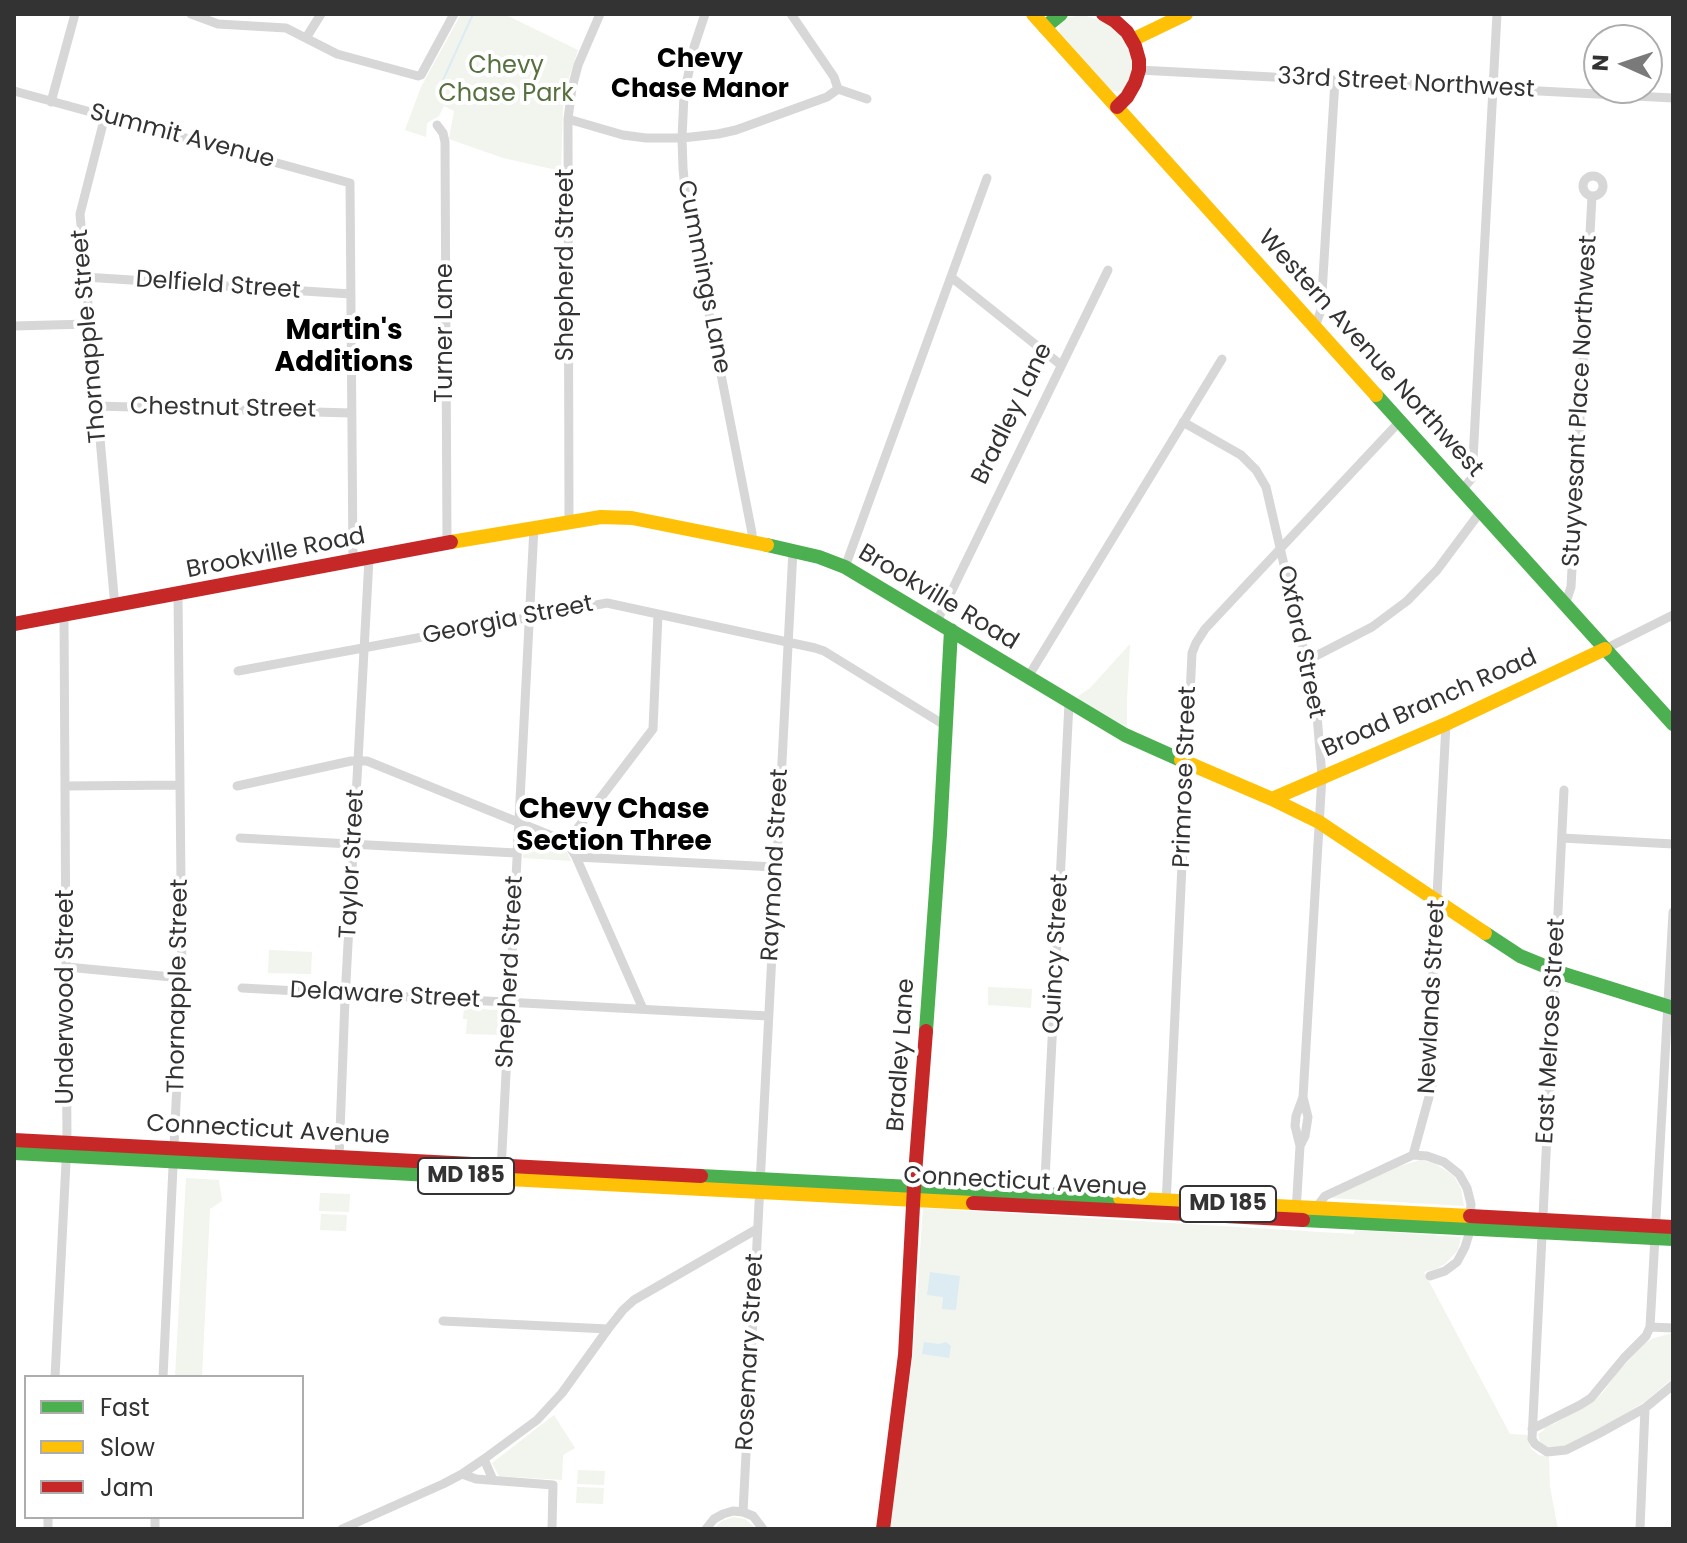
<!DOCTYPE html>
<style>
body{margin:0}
#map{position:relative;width:1687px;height:1543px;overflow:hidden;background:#fff;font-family:Poppins,sans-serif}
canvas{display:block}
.frame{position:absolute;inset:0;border:16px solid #333;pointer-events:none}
.legend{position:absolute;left:24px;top:1375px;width:280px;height:144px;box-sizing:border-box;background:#fff;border:2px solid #adadad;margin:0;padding:10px 14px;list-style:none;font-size:24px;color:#333}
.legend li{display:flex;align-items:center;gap:16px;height:40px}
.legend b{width:40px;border:2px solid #adadad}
.north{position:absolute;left:1583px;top:24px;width:80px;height:80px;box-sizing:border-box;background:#fff;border:2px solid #adadad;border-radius:50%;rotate:273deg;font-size:22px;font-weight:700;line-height:32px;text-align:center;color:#333}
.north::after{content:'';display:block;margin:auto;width:28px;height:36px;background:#7a7a7a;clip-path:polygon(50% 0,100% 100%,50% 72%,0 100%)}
</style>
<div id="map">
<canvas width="1687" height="1543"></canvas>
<div class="frame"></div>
<ul class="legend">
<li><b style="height:10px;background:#4caf50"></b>Fast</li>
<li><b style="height:10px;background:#ffc107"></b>Slow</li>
<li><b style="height:10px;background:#c62828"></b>Jam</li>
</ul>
<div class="north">N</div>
</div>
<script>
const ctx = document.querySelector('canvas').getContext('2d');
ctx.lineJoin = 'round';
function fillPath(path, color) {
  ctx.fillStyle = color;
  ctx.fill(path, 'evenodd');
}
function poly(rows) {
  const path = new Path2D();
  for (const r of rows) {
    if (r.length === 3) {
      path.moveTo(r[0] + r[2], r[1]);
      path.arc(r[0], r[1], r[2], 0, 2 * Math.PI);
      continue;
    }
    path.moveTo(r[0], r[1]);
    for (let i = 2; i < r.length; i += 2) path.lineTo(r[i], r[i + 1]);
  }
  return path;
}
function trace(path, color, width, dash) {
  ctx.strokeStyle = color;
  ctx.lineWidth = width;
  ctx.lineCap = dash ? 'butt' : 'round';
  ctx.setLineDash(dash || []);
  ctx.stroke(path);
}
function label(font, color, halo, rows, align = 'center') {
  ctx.font = font + ' Poppins,sans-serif';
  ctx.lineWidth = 8;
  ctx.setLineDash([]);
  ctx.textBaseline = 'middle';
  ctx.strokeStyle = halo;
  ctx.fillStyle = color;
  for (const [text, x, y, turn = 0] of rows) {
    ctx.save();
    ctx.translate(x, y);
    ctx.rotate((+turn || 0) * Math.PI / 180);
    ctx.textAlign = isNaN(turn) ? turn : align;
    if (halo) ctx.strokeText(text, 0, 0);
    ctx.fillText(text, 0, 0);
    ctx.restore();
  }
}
fillPath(poly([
 [461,14,504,14,578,50,566,87,563,108,561,171,503,158,449,139,454,111,444,106,439,116,427,123,426,137,405,130,421,87],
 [1083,15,1106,22,1119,32,1128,46,1131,54,1132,72,1126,90,1117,92,1111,90,1060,33,1059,24,1064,18],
 [1130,644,1127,700,1127,727,1083,703,1077,697,1090,688],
 [529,830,564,845,571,861,523,858,524,835],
 [269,950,312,952,311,974,268,973],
 [988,987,1032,989,1031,1008,988,1005],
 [464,1008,497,1010,501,1016,500,1035,466,1034,467,1019,463,1019],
 [1420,1160,1434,1163,1454,1176,1461,1189,1464,1206,1330,1198,1400,1166],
 [186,1178,219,1180,222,1201,210,1209,202,1377,175,1377],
 [320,1193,350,1194,349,1212,319,1211],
 [923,1208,1354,1234,1355,1230,1461,1237,1458,1250,1445,1264,1436,1269,1424,1272,1510,1434,1527,1435,1531,1449,1539,1455,1549,1457,1550,1487,1558,1529,889,1529,913,1355],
 [321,1214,347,1215,346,1231,320,1230],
 [1673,1333,1673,1378,1646,1401,1594,1433,1564,1447,1549,1449,1540,1442,1538,1434,1544,1430,1545,1427,1554,1424,1595,1400,1604,1391,1617,1373,1645,1343,1654,1338],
 [554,1415,575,1448,563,1455,562,1480,499,1476,492,1463],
 [578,1470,605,1471,604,1485,577,1484],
 [577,1487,604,1488,603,1504,576,1503],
 [733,1517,745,1519,757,1529,713,1529,722,1521]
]), '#f1f5ed');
fillPath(poly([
 [930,1272,960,1276,956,1310,942,1309,943,1297,927,1295],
 [924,1342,939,1344,946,1342,951,1346,949,1358,922,1354]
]), '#ddebf3');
trace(poly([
 [438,91,473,14]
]), '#ddebf3', 2);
trace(poly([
 [191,14,218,24,286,28,337,54,418,76,421,75,454,14],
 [705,14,694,47,684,95,682,138,683,168,685,190,752,533,752,541],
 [791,14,834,77,838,89],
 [306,38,321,14],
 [1139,70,1673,98],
 [14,91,350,183,353,562],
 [51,102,75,14],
 [105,116,80,214,115,607],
 [568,119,623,135,646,138,682,138,718,134,736,130,827,97,838,89,867,99],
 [437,125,443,133,445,142,447,543],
 [1593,186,10],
 [84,277,351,294],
 [951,277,1061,365],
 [14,326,88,324],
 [1315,327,1321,310,1335,80],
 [96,406,351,413],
 [1183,422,1241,455,1256,470,1266,487,1316,703,1322,776,1303,1097,1296,1116,1295,1126,1300,1146],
 [1462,490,1472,478,1497,14],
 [569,521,568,119,572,88,578,65,600,14],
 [845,567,987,178],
 [1565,605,1571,587,1592,196],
 [937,621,1108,270],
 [1605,649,1673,615],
 [1308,660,1372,627,1407,601,1437,570,1481,511],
 [238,671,607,603,815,648,824,651,946,726],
 [1028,677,1222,359],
 [66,786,180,785],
 [237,786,351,761,367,761,567,842],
 [1564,790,1532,1439,1535,1444,1547,1452,1566,1450,1598,1434,1645,1408,1673,1385],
 [240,838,516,853],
 [1562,838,1673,844],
 [576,857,775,867],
 [67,967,182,978],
 [242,988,768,1016],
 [643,1009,576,857,567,842,653,729,658,614],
 [1413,1155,1432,1086,1430,1029,1446,724],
 [339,1159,345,999,369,559],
 [501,1171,534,527],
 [1044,1199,1069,703],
 [1166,1205,1192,653,1196,643,1205,629,1400,421],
 [1316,1208,1325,1196,1413,1155,1427,1156,1444,1162,1459,1174,1467,1188,1471,1204,1469,1234,1465,1247,1457,1262,1445,1271,1430,1276],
 [1296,1212,1300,1146,1305,1136,1308,1117,1303,1097],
 [443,1321,608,1329],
 [1650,1327,1673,1328],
 [55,1377,67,1143,64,616],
 [163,1377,182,978,178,595],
 [1532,1429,1580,1405,1591,1398,1624,1358,1646,1336,1650,1327,1673,912],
 [484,1459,493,1480],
 [462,1474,476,1479,553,1485,552,1529],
 [743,1512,793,550],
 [48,1529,48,1517],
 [155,1529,155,1517],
 [342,1529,443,1484,462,1474,484,1459,537,1420,562,1393,608,1329,623,1310,634,1300,757,1229],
 [706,1529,714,1519,723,1514,733,1511,743,1512,753,1516,763,1529],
 [1640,1529,1645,1408]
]), '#d7d7d7', 9);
trace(poly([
 [1045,27,1061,14],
 [1376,395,1673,724],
 [767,545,819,557,845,567,1125,735,1181,760],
 [1485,933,1520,956,1564,974,1673,1008],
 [926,1031,940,834,951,630],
 [14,1153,450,1176],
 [701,1176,1120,1198],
 [1303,1220,1673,1239]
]), '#4caf50', 14);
trace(poly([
 [1033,14,1376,395],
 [1132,40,1186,14],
 [451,542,601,517,632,518,767,545],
 [1181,760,1272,799,1319,822,1485,933],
 [1272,799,1446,724,1605,649],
 [450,1176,973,1203],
 [1120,1198,1470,1216]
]), '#ffc107', 14);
trace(poly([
 [1103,14,1115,21,1127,32,1135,46,1139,60,1139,70,1135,83,1127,97,1117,107],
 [14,624,451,542],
 [14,1140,701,1176],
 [973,1203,1303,1220],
 [1470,1216,1673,1227],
 [883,1529,905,1355,914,1187,926,1031]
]), '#c62828', 14);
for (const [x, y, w] of [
 [466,1176,96],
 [1228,1204,96]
]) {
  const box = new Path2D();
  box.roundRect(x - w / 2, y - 18, w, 36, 6);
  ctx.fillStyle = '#fff';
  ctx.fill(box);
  trace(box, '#333', 2);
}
label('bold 22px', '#333', null, [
 ["MD 185",466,1176],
 ["MD 185",1228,1204]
]);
label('24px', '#56703f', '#fff', [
 ["Chevy",506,67],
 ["Chase Park",506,95]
]);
label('24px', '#333', '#fff', [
 ["33rd Street Northwest",1406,84,3],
 ["Summit Avenue",182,137,15],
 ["Shepherd Street",567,265,-90],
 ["Cummings Lane",703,277,79],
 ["Delfield Street",218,286,4],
 ["Turner Lane",446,333,-90],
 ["Thornapple Street",90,336,-95],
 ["Western Avenue Northwest",1370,354,48],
 ["Stuyvesant Place Northwest",1581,401,-87],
 ["Chestnut Street",223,409,1],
 ["Bradley Lane",1013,414,-64],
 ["Brookville Road",276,554,-11],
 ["Brookville Road",938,598,31],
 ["Georgia Street",508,621,-11],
 ["Oxford Street",1300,642,78],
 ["Broad Branch Road",1430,704,-24],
 ["Primrose Street",1186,777,-88],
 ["Taylor Street",353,864,-87],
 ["Raymond Street",776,865,-87],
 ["Quincy Street",1057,954,-87],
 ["Shepherd Street",511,972,-87],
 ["Thornapple Street",179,986,-89],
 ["Delaware Street",385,996,3],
 ["Underwood Street",67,997,-90],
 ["Newlands Street",1433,997,-87],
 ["East Melrose Street",1552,1031,-87],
 ["Bradley Lane",902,1055,-86],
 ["Connecticut Avenue",268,1131,3],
 ["Connecticut Avenue",1025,1183,3],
 ["Rosemary Street",751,1352,-87]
]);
label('bold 26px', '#000', '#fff', [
 ["Chevy",700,60],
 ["Chase Manor",700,90]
]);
label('bold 28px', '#000', '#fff', [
 ["Martin's",344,332],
 ["Additions",344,364],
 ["Chevy Chase",614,811],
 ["Section Three",614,843]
]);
</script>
